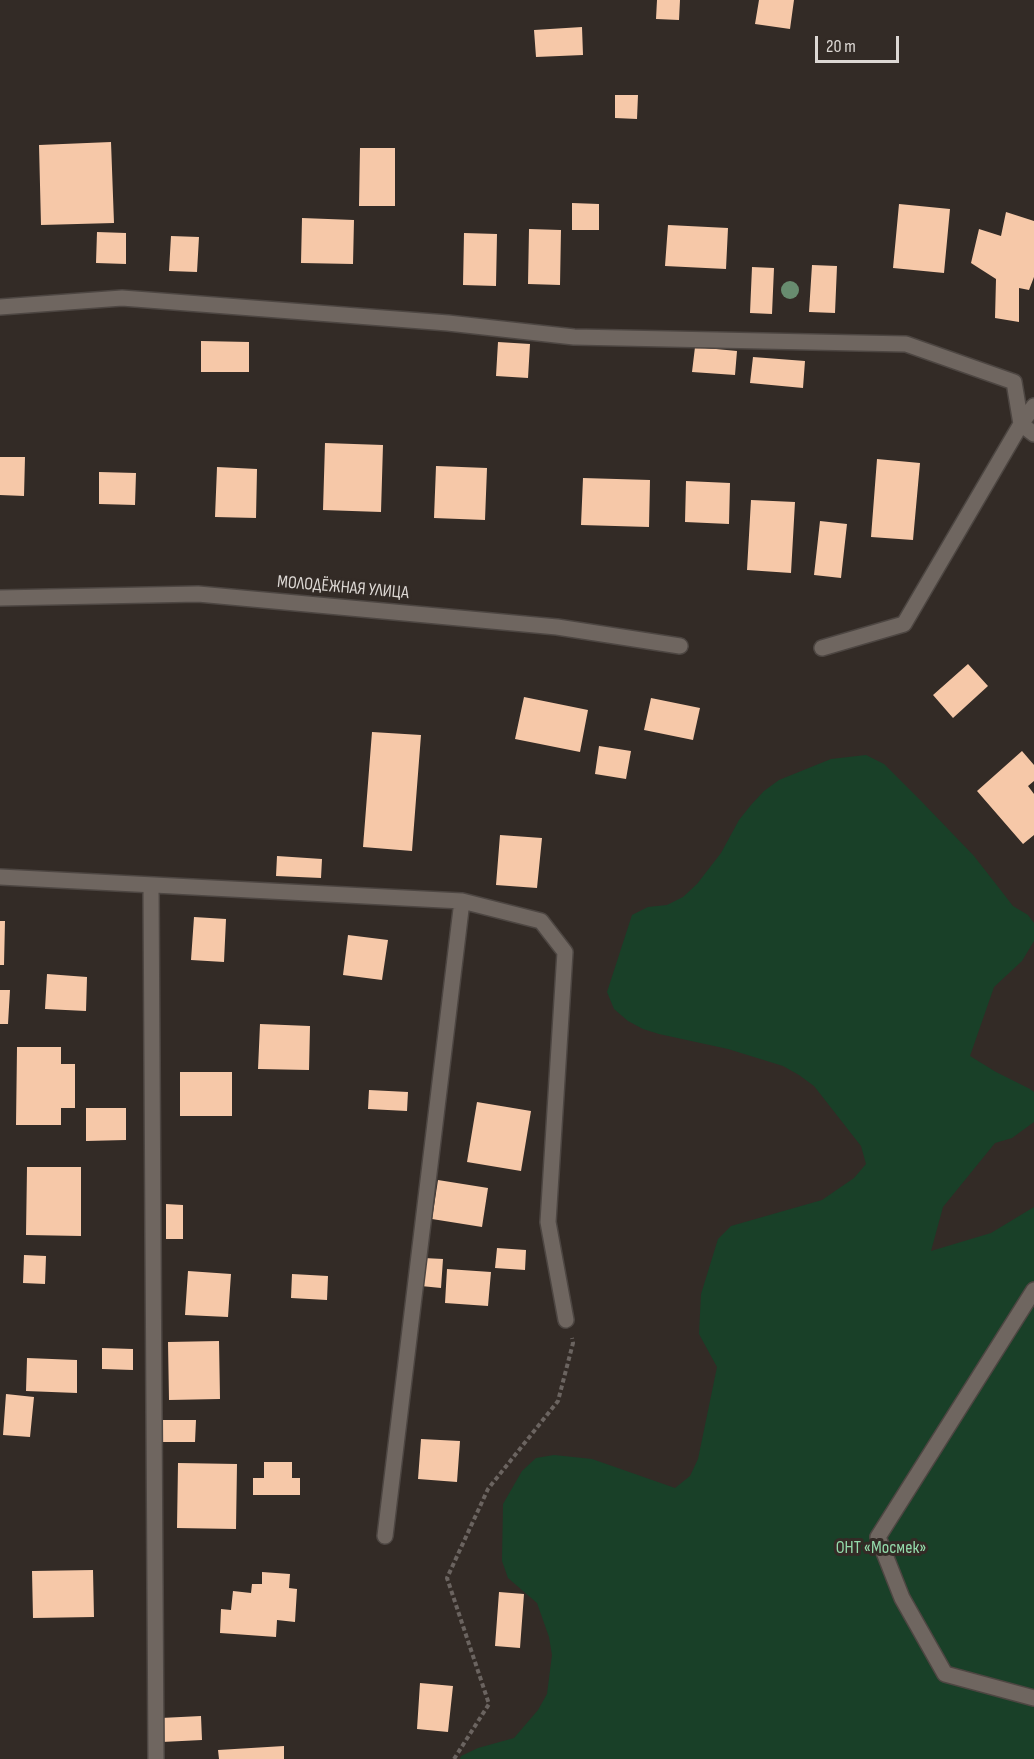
<!DOCTYPE html>
<meta charset="utf-8">
<style>
body{margin:0}
#map{position:relative;width:1034px;height:1759px;overflow:hidden;background:#332b26;font-family:"Sofia Sans Condensed",sans-serif}
canvas{display:block}
.scale{position:absolute;left:815px;top:36px;width:84px;height:27px;box-sizing:border-box;border:3px solid #ddd8d4;border-top:0;padding-left:8px;font-size:18px;line-height:21px;white-space:nowrap;color:#ddd8d4;-webkit-text-stroke:4px #332b26;paint-order:stroke}
</style>
<div id="map">
<canvas width="1034" height="1759"></canvas>
<div class="scale">20 m</div>
</div>
<script>
const ctx = document.querySelector('canvas').getContext('2d');
ctx.lineJoin = 'round';
function fillPath(path, color) {
  ctx.fillStyle = color;
  ctx.fill(path, 'evenodd');
}
function poly(rows) {
  const path = new Path2D();
  for (const r of rows) {
    path.moveTo(r[0], r[1]);
    for (let i = 2; i < r.length; i += 2) path.lineTo(r[i], r[i + 1]);
  }
  return path;
}
function trace(path, color, width, dash) {
  ctx.strokeStyle = color;
  ctx.lineWidth = width;
  ctx.lineCap = dash ? 'butt' : 'round';
  ctx.setLineDash(dash || []);
  ctx.stroke(path);
}
function label(font, color, halo, rows, align = 'center') {
  ctx.font = font + ' "Sofia Sans Condensed",sans-serif';
  ctx.lineWidth = 6;
  ctx.setLineDash([]);
  ctx.textBaseline = 'middle';
  ctx.strokeStyle = halo;
  ctx.fillStyle = color;
  for (const [text, x, y, turn = 0] of rows) {
    ctx.save();
    ctx.translate(x, y);
    ctx.rotate((+turn || 0) * Math.PI / 180);
    ctx.textAlign = isNaN(turn) ? turn : align;
    if (halo) ctx.strokeText(text, 0, 0);
    ctx.fillText(text, 0, 0);
    ctx.restore();
  }
}
fillPath(poly([
 [866,755,884,764,922,802,974,856,1013,906,1028,915,1034,923,1034,941,1022,961,994,987,970,1056,996,1072,1030,1089,1034,1092,1034,1122,1012,1138,995,1143,943,1207,931,1251,991,1233,1034,1207,1034,1759,460,1759,461,1756,478,1748,514,1738,538,1710,547,1694,552,1655,549,1637,537,1603,508,1578,502,1561,503,1504,522,1471,536,1458,554,1455,592,1459,675,1488,690,1476,698,1459,717,1367,699,1334,701,1294,718,1239,731,1226,822,1200,854,1178,866,1164,861,1146,814,1086,799,1075,783,1066,728,1049,659,1034,643,1029,628,1021,614,1009,607,992,632,915,648,907,667,905,683,897,697,884,721,853,739,820,751,805,764,791,779,780,831,759]
]), '#194028');
fillPath(poly([
 [657,0,680,0,679,20,656,19],
 [759,0,794,0,790,29,755,24],
 [582,27,583,55,536,57,534,30],
 [615,95,638,95,637,119,615,118],
 [111,142,114,223,41,225,39,145],
 [360,148,395,148,395,206,359,206],
 [572,203,599,204,599,230,572,230],
 [899,204,950,209,944,273,893,268],
 [1006,212,1034,221,1034,277,1029,290,1019,288,1019,322,995,318,996,279,971,263,979,229,1001,236],
 [302,218,354,220,353,264,301,263],
 [668,225,728,228,726,269,665,266],
 [529,229,561,230,560,285,528,284],
 [97,232,126,233,126,264,96,263],
 [464,233,497,234,496,286,463,285],
 [171,236,199,237,197,272,169,271],
 [812,265,837,266,835,313,809,312],
 [752,267,774,268,772,314,750,313],
 [201,341,249,342,249,372,201,372],
 [498,342,530,344,528,378,496,376],
 [695,347,737,351,735,375,692,372],
 [753,357,805,361,803,388,750,383],
 [325,443,383,445,381,512,323,510],
 [0,457,25,457,24,496,0,495],
 [877,459,920,463,913,540,871,537],
 [436,466,487,468,485,520,434,518],
 [217,467,257,469,256,518,215,517],
 [99,472,136,473,135,505,99,504],
 [583,478,650,480,649,527,581,525],
 [686,481,730,483,729,524,685,522],
 [751,500,795,502,791,573,747,570],
 [820,521,847,524,841,578,814,575],
 [968,664,988,686,953,718,933,695],
 [524,697,588,710,580,752,515,739],
 [651,698,700,708,693,740,644,730],
 [372,732,421,735,412,851,363,847],
 [599,746,631,751,626,779,595,774],
 [1022,751,1034,765,1034,781,1028,786,1034,794,1034,835,1023,844,977,791],
 [500,835,542,838,537,888,496,885],
 [277,856,322,859,321,878,276,876],
 [194,917,226,919,224,962,191,960],
 [0,921,5,921,4,965,0,965],
 [348,935,388,940,382,980,343,975],
 [47,974,87,977,86,1011,45,1009],
 [0,990,10,990,8,1024,0,1024],
 [260,1024,310,1026,309,1070,258,1069],
 [17,1047,61,1047,61,1064,75,1064,75,1108,61,1108,61,1125,16,1125],
 [180,1072,232,1072,232,1116,180,1116],
 [369,1090,408,1092,407,1111,368,1109],
 [477,1102,531,1111,521,1171,467,1162],
 [86,1108,126,1108,126,1140,86,1141],
 [27,1167,81,1167,81,1236,26,1235],
 [438,1180,488,1188,482,1227,432,1219],
 [166,1204,183,1205,183,1239,166,1239],
 [497,1248,526,1250,525,1270,495,1268],
 [24,1255,46,1256,45,1284,23,1283],
 [424,1258,443,1259,441,1288,421,1286],
 [447,1269,491,1272,488,1306,445,1303],
 [188,1271,231,1274,228,1317,185,1315],
 [292,1274,328,1276,327,1300,291,1298],
 [219,1341,220,1399,169,1400,168,1342],
 [102,1348,133,1349,133,1370,102,1369],
 [27,1358,77,1360,77,1393,26,1391],
 [6,1394,34,1397,30,1437,3,1435],
 [161,1420,196,1420,195,1442,161,1442],
 [421,1439,460,1441,457,1482,418,1479],
 [264,1462,292,1462,292,1478,300,1478,300,1495,253,1495,253,1478,264,1478],
 [178,1463,237,1464,236,1529,177,1528],
 [93,1570,94,1617,33,1618,32,1571],
 [262,1572,290,1574,289,1588,297,1589,295,1622,277,1620,276,1637,220,1633,221,1609,231,1610,233,1591,251,1593,252,1584,262,1584],
 [499,1592,524,1594,520,1648,495,1646],
 [420,1683,453,1686,448,1732,417,1729],
 [201,1716,202,1740,162,1742,161,1718],
 [284,1746,284,1759,219,1759,218,1750]
]), '#f6c8a8');
const minor = poly([
 [0,307,122,298,448,323,574,337,906,344,1014,382,1021,424,1034,434],
 [0,598,198,594,557,627,680,646],
 [822,648,904,624,1021,424,1034,406],
 [0,877,462,901,541,921,565,952,548,1222,566,1320],
 [151,885,156,1759],
 [1034,1290,878,1537,902,1598,945,1674,1034,1698],
 [385,1536,462,901]
]);
trace(minor, '#4d4642', 18);
trace(poly([
 [454,1759,489,1704,447,1578,488,1489,558,1401,573,1343,572,1338]
]), '#6b6460', 4, [4.5, 3]);
trace(minor, '#6f6660', 15);
ctx.fillStyle = '#688c6f';
for (const [x, y] of [
 [790,290]
]) {
  ctx.beginPath();
  ctx.arc(x, y, 9, 0, 2 * Math.PI);
  ctx.fill();
}
label('18px', '#ddd8d4', '#332b26', [
 ["МОЛОДЁЖНАЯ УЛИЦА",343,588,5]
]);
label('18px', '#94dbab', '#332b26', [
 ["ОНТ «Мосмек»",881,1548]
]);
</script>
